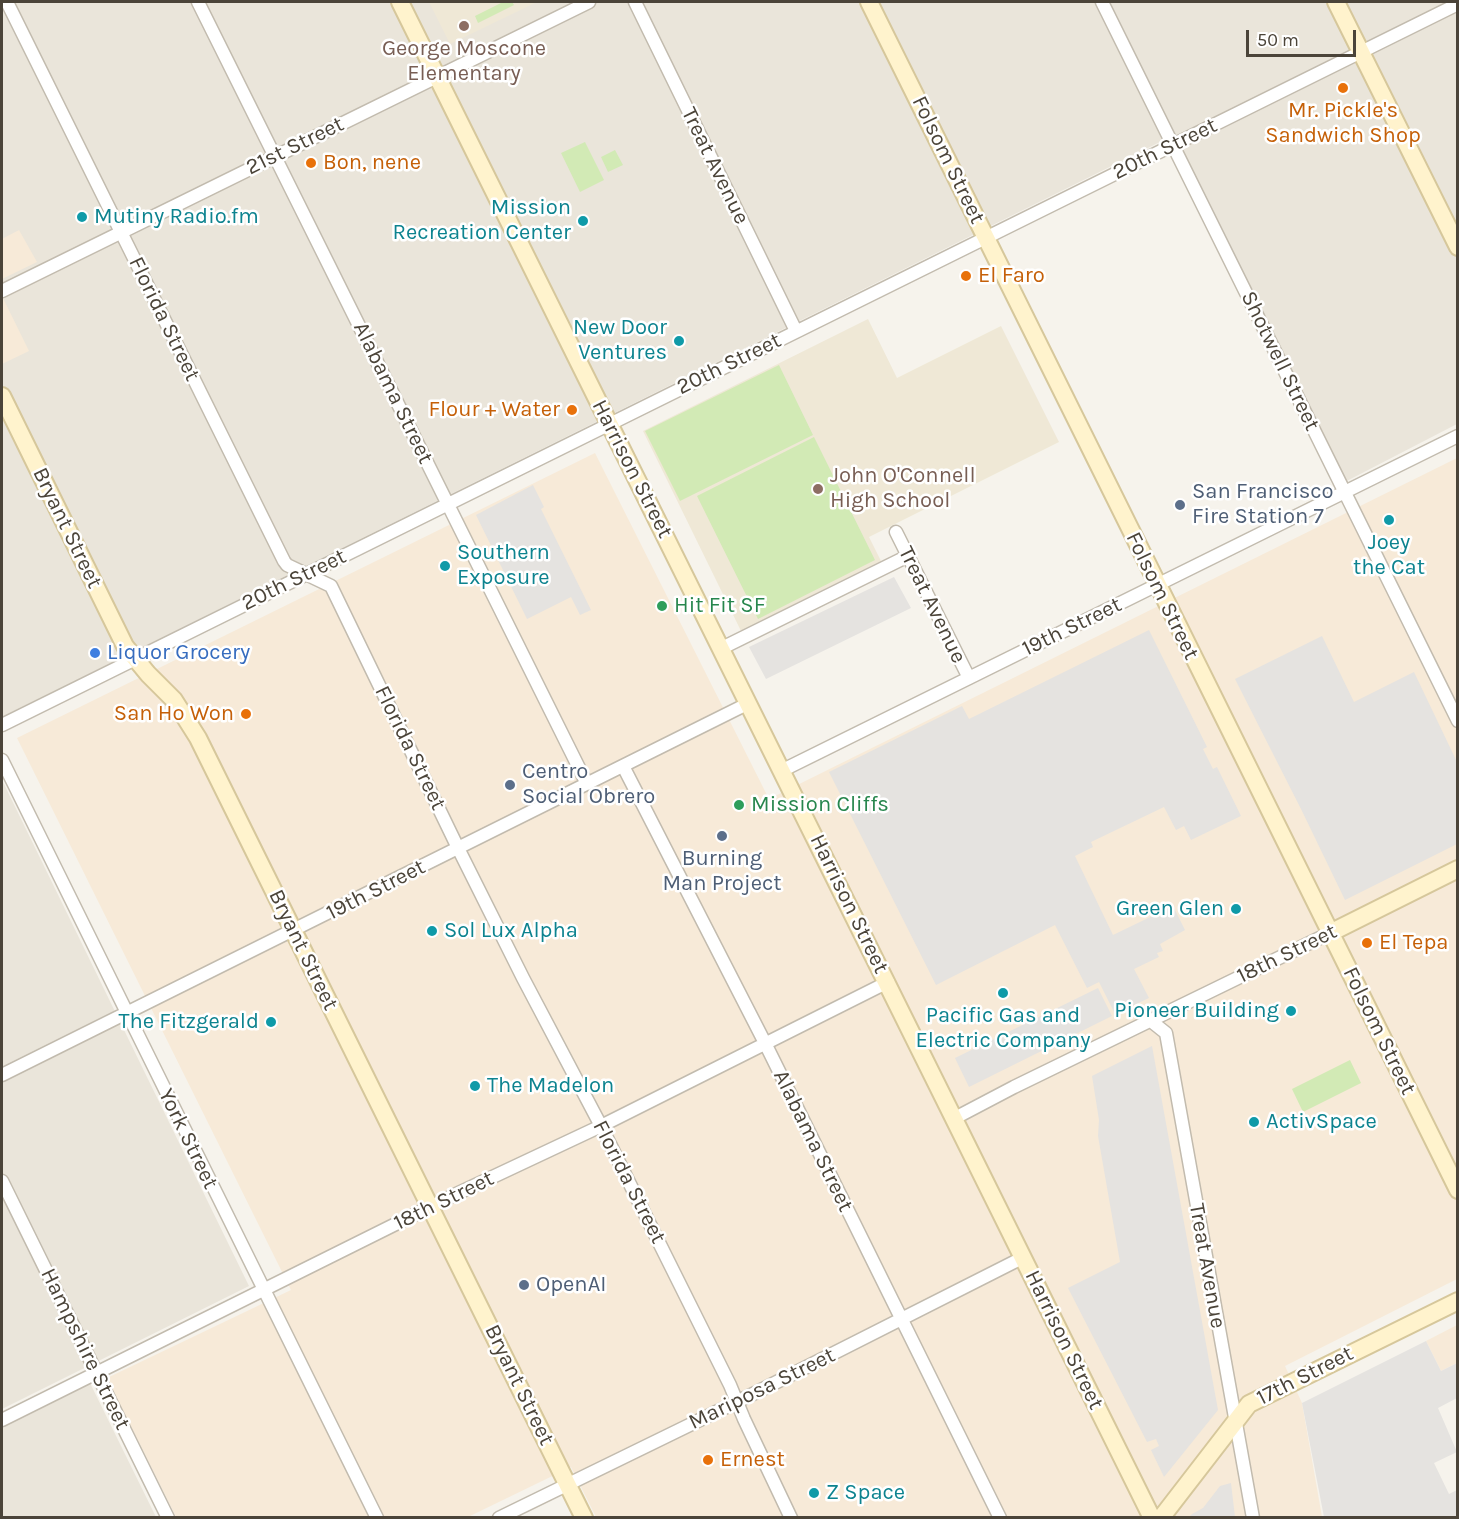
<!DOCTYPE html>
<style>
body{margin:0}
#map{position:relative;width:1459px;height:1519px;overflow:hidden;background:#f6f3ec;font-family:Karla,sans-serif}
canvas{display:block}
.frame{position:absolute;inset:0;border:3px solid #4b4439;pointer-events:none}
.scale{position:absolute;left:1246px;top:30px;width:110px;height:27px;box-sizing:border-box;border:3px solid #4b4439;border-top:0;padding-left:8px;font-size:18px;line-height:21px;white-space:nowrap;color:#4b4439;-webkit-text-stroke:4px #fff;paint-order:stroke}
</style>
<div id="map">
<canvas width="1459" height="1519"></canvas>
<div class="frame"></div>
<div class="scale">50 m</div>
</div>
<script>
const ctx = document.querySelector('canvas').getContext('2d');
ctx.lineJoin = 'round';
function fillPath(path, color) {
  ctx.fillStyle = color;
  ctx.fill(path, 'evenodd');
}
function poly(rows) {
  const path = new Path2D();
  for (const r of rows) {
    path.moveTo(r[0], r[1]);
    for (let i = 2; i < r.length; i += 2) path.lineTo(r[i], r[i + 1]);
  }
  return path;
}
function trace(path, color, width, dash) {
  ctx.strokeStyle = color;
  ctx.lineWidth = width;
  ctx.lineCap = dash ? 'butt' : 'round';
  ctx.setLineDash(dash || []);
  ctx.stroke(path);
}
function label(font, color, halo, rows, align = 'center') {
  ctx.font = font + ' Karla,sans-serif';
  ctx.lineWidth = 5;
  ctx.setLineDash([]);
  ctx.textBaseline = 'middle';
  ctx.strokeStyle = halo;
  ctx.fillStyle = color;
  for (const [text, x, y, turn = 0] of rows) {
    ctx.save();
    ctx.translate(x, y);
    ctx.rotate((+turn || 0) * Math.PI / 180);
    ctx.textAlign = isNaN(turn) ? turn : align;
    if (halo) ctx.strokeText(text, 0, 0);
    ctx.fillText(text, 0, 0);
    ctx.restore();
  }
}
fillPath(poly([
 [2,2,1457,2,1457,424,1339,485,1170,137,2,717],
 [2,780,249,1286,2,1409],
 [90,1383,156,1517,2,1518,2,1426]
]), '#eae5da');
fillPath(poly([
 [19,230,37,262,2,279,2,239],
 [2,296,29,351,2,364],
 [595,453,769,799,1457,458,1457,1279,1285,1366,1302,1403,1322,1517,596,1517,571,1467,468,1517,176,1517,107,1378,291,1290,17,738],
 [1457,1325,1457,1363,1441,1371,1426,1341]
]), '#f7ead8');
fillPath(poly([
 [429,2,537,2,450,44],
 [868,319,897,378,1001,326,1059,442,869,537,881,561,741,631,643,431]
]), '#efe8d6');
fillPath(poly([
 [503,2,512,2,514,5,478,23,475,16],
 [585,142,604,180,580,192,561,153],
 [615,150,623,165,608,172,601,157],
 [779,365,813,435,680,501,645,431],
 [814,437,875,560,758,619,697,496],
 [1350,1060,1361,1083,1303,1112,1292,1089]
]), '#d2eab5');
fillPath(poly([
 [533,485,544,507,541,509,591,610,580,615,571,597,527,619,476,515],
 [894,577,911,608,766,679,749,647],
 [1149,630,1207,747,1203,749,1213,769,1217,767,1241,816,1191,840,1184,826,1176,830,1164,807,1091,842,1093,847,1075,856,1113,935,1173,906,1185,930,1160,944,1163,951,1157,953,1159,957,1134,969,1149,998,1115,1014,1099,982,1087,988,1055,925,936,985,829,772,962,706,969,719],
 [1322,636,1354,702,1414,672,1457,762,1457,844,1345,900,1301,809,1235,679],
 [1098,988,1112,1016,969,1087,955,1058],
 [1152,1046,1218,1410,1164,1477,1151,1450,1159,1446,1156,1439,1147,1442,1068,1288,1120,1262,1098,1136,1099,1120,1092,1076],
 [1426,1341,1441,1371,1457,1363,1457,1398,1438,1408,1457,1452,1434,1463,1449,1494,1457,1490,1457,1517,1324,1517,1302,1403],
 [1231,1483,1235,1517,1189,1517,1192,1514,1203,1508,1220,1486]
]), '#e5e3e0');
const street = poly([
 [7,2,284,561,287,565,331,586,458,848,523,978,601,1126,730,1385,744,1419,791,1518],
 [198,2,587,784],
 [635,2,796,331],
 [1102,2,1458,721],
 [2,291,589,2],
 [896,532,969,678],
 [722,648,908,556],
 [2,725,1458,4],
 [2,760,377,1518],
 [623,766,765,1043,1000,1518],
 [783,770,1458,436],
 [1151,1021,1166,1033,1253,1518],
 [2,1075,749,703],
 [955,1118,1014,1087,1330,933],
 [2,1181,168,1518],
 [2,1420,450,1197,601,1126,888,982],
 [499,1518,755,1393,1024,1257]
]);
const secondary = poly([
 [400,2,1152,1518],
 [869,2,1458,1190],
 [1336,2,1458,247],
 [2,396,125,646,148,674,174,700,198,738,584,1518],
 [1330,933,1458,869],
 [1161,1518,1249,1404,1458,1301]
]);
trace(street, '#c2bbae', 15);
trace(secondary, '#d6c79b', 20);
trace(street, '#fff', 12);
trace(secondary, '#fff3cd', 16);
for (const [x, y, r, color] of [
 [464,26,6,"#8d6e63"],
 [1343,88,6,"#e8710a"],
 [311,163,6,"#e8710a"],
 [82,217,6,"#0f9aa8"],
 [583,221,6,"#0f9aa8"],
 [966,276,6,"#e8710a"],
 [679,341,6,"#0f9aa8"],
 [572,410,6,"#e8710a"],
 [818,489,6,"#8d6e63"],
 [1180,505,6,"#5c6f8a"],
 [1389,520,6,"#0f9aa8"],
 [445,566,6,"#0f9aa8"],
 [662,606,6,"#2e9e5b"],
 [95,653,6,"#3f7fe0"],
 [246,714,6,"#e8710a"],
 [510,785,6,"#5c6f8a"],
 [739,805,6,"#2e9e5b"],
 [722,836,6,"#5c6f8a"],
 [1236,909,6,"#0f9aa8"],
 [432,931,6,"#0f9aa8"],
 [1367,943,6,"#e8710a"],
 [1003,993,6,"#0f9aa8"],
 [1291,1011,6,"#0f9aa8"],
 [271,1022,6,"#0f9aa8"],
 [475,1086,6,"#0f9aa8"],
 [1254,1122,6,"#0f9aa8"],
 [524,1285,6,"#5c6f8a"],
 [708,1460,6,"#e8710a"],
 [814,1493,6,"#0f9aa8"]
]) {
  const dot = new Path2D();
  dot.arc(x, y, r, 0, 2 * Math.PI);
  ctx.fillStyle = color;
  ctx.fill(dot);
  trace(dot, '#fff', 2);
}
label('22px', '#785e54', '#fff', [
 ["George Moscone",464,49],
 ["Elementary",464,74],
 ["John O'Connell",830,476,"left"],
 ["High School",830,501,"left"]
]);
label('22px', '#c56008', '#fff', [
 ["Mr. Pickle's",1343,111,"center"],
 ["Sandwich Shop",1343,136,"center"],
 ["Bon, nene",323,163],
 ["El Faro",978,276],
 ["Flour + Water",560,410,"right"],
 ["San Ho Won",234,714,"right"],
 ["El Tepa",1379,943],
 ["Ernest",720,1460]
], 'left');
label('22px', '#4b4439', '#fff', [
 ["21st Street",295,146,-26],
 ["20th Street",1165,149,-26],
 ["Folsom Street",948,160,64],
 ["Treat Avenue",715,166,64],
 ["Florida Street",164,319,64],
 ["Shotwell Street",1280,361,64],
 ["20th Street",729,364,-26],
 ["Alabama Street",393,393,64],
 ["Harrison Street",632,469,63],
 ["Bryant Street",67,528,64],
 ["20th Street",294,580,-26],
 ["Folsom Street",1162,596,64],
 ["Treat Avenue",932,605,64],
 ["19th Street",1072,627,-26],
 ["Florida Street",410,748,64],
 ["19th Street",376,890,-27],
 ["Harrison Street",849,904,64],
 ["Bryant Street",303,950,64],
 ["18th Street",1287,954,-26],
 ["Folsom Street",1379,1031,64],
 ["York Street",188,1139,64],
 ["Alabama Street",813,1141,64],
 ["Florida Street",629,1182,63],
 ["18th Street",444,1201,-26],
 ["Treat Avenue",1207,1266,80],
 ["Harrison Street",1064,1340,64],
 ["Hampshire Street",85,1349,64],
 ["17th Street",1305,1376,-27],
 ["Bryant Street",519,1385,64],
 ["Mariposa Street",762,1389,-26]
]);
label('22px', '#0d838f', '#fff', [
 ["Mission",571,208,"right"],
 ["Recreation Center",571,233,"right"],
 ["Mutiny Radio.fm",94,217],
 ["New Door",667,328,"right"],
 ["Ventures",667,353,"right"],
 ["Joey",1389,543,"center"],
 ["the Cat",1389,568,"center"],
 ["Southern",457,553],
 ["Exposure",457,578],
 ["Green Glen",1224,909,"right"],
 ["Sol Lux Alpha",444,931],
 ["Pioneer Building",1279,1011,"right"],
 ["Pacific Gas and",1003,1016,"center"],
 ["Electric Company",1003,1041,"center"],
 ["The Fitzgerald",259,1022,"right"],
 ["The Madelon",487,1086],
 ["ActivSpace",1266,1122],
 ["Z Space",826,1493]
], 'left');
label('22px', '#4e5e75', '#fff', [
 ["San Francisco",1192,492],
 ["Fire Station 7",1192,517],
 ["Centro",522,772],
 ["Social Obrero",522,797],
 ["Burning",722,859,"center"],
 ["Man Project",722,884,"center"],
 ["OpenAI",536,1285]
], 'left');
label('22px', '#27864d', '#fff', [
 ["Hit Fit SF",674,606],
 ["Mission Cliffs",751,805]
], 'left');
label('22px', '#366cbe', '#fff', [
 ["Liquor Grocery",107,653]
], 'left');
</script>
